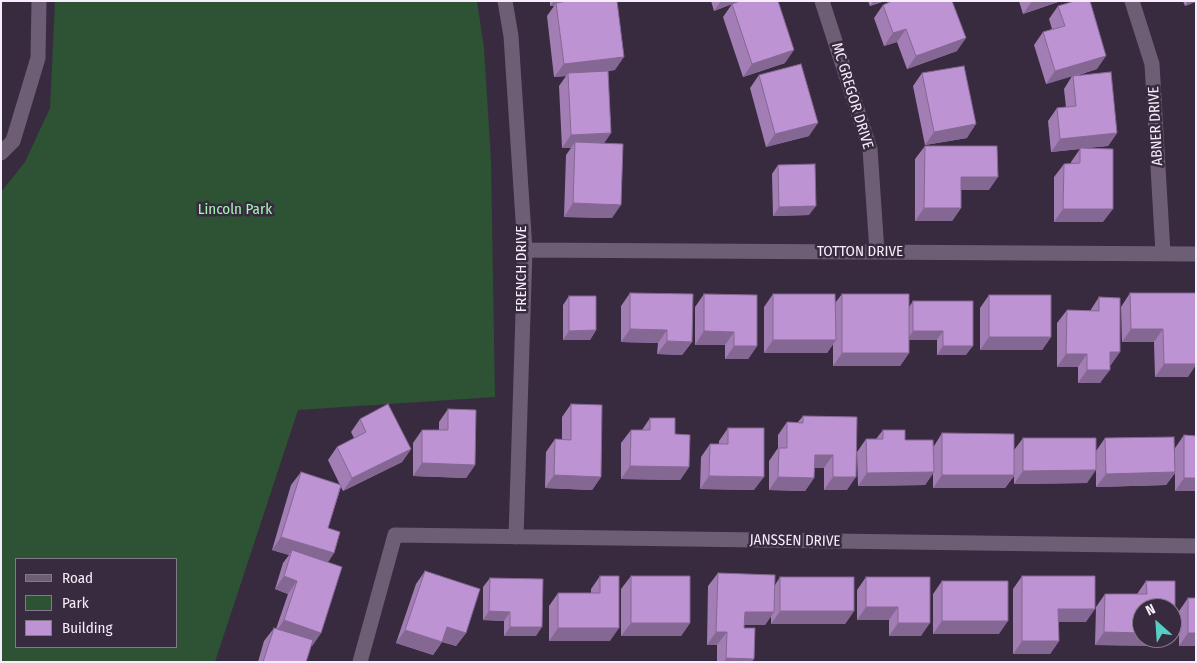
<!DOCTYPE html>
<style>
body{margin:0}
#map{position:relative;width:1197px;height:663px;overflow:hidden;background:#382b3f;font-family:"Fira Sans Condensed",sans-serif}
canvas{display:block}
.frame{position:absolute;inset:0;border:2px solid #f5edfa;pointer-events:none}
.legend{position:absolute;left:15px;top:558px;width:162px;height:90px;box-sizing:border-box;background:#382b3f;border:1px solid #84798a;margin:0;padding:6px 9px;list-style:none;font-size:15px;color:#f5edfa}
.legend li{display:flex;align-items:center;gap:10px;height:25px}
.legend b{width:25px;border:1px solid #84798a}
.north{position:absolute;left:1132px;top:598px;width:50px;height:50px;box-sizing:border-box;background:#382b3f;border:1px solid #84798a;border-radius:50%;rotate:334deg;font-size:14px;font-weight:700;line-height:20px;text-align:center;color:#f5edfa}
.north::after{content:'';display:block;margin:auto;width:18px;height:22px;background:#56cec4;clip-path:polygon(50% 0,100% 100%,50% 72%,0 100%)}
</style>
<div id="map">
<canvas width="1197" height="663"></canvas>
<div class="frame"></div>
<ul class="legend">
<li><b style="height:6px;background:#6d5e75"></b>Road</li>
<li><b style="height:14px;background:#2d5234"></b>Park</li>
<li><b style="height:14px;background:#be93d3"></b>Building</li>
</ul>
<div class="north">N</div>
</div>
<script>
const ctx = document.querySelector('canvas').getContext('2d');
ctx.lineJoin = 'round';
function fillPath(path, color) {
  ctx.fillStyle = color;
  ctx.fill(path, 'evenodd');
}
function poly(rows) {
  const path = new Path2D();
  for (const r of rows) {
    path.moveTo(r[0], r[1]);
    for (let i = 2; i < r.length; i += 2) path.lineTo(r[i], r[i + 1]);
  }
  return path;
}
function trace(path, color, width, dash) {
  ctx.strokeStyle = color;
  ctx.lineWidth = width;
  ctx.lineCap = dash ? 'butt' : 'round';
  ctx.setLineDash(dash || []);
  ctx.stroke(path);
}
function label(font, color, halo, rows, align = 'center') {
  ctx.font = font + ' "Fira Sans Condensed",sans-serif';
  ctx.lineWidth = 5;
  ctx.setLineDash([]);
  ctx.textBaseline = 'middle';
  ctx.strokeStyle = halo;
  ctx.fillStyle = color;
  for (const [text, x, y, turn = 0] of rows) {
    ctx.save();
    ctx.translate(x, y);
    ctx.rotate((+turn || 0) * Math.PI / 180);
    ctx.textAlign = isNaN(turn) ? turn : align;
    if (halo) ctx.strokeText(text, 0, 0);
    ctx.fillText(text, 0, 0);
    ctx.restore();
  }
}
fillPath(poly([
 [55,1,477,1,484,48,491,160,495,397,298,410,215,662,1,662,1,192,25,162,50,108],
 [16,559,176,559,176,647,16,647]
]), '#2d5234');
trace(poly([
 [505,1,511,36,525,250,516,537],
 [822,1,870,149,877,252],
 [1132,1,1152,64,1163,253],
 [1,153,13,141,38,58,39,1],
 [525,250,1196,254],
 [360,662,395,535,1196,546]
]), '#6d5e75', 15);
fillPath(poly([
 [550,1,617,1,615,70,608,71,611,133,604,143,612,218,564,217,566,155,571,148,562,148,559,86,566,76,554,77,547,16,554,6,550,6],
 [711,1,778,1,785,63,743,77,723,17,732,4,714,11],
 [868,1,885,1,870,6],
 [1019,1,1061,1,1023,14],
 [1183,1,1196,1,1185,6],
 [883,5,957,51,907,69,897,42,884,46,874,18],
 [1058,6,1097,69,1076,76,1117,133,1108,146,1085,148,1103,222,1054,222,1054,177,1064,164,1071,164,1071,162,1080,149,1051,152,1048,121,1057,108,1066,107,1064,89,1072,76,1046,84,1034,45,1043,32,1052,29,1049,19],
 [922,73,967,138,925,145,913,86],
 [759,75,809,136,766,147,750,88],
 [925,146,989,190,961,190,961,208,952,221,915,221,915,159],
 [778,165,809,215,773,216,772,174],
 [630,293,692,342,682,355,657,354,658,343,621,342,621,306],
 [1130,293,1196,293,1188,377,1155,377,1154,342,1122,342,1121,307],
 [704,294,757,346,748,359,725,359,725,345,695,345,695,307],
 [773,294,835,303,842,294,909,307,913,301,966,355,937,355,937,340,909,340,909,353,900,366,833,366,833,344,827,353,764,353,764,307],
 [989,295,1051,337,1042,350,980,350,980,308],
 [569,296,596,330,590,340,563,340,563,305],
 [1099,297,1111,365,1110,365,1100,383,1078,383,1078,367,1057,367,1057,323,1067,310,1090,311],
 [571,404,601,477,592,490,545,488,546,452,555,439,562,440,562,417],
 [448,409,475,465,466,478,413,476,413,443,422,430,439,430,439,422],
 [803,416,857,417,847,490,824,490,824,468,814,468,814,478,805,491,769,490,769,461,778,448,778,435,787,422,798,422],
 [650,418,675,434,689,467,680,480,621,479,621,443,631,430,642,430],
 [360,419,411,449,402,462,343,491,341,487,328,528,334,553,328,562,321,633,312,646,311,646,306,662,258,662,264,641,274,628,276,629,288,594,275,589,283,563,289,555,272,550,291,485,301,472,340,485,328,460,337,447,354,438,351,432],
 [728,428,754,490,700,489,701,457,710,444,719,444,719,441],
 [883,430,905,440,934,446,942,433,1014,450,1023,438,1096,451,1105,438,1175,467,1175,448,1184,435,1196,436,1196,491,1175,491,1175,473,1166,485,1096,487,1096,452,1087,483,1014,484,1014,476,1005,488,933,488,933,473,925,485,858,486,857,452,866,439,876,439],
 [425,571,466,633,456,646,442,642,433,655,396,643,416,584],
 [718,573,775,585,780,577,854,611,845,624,771,624,771,616,765,625,744,625,744,628,752,662,717,662,717,645,707,645,708,586],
 [600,576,610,641,549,641,549,606,558,593,591,593,591,589],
 [631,576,690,623,681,636,621,636,621,589],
 [1022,576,1086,622,1059,622,1059,641,1050,654,1013,654,1013,589],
 [866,577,930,577,921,636,889,636,889,620,857,620,857,590],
 [490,578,536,636,504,636,504,621,483,620,483,587],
 [942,581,999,634,933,634,933,594],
 [1146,581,1175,581,1142,638,1171,638,1166,646,1095,645,1096,607,1105,594,1137,594],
 [1188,598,1196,598,1196,646,1179,646,1179,611]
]), '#a37eb5');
fillPath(poly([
 [554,1,579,1,556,3,554,6,550,6],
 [721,1,740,1,714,11],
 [874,1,885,1,870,6],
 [1032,1,1061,1,1023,14],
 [1188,1,1196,1,1196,2,1185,6],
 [906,29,897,42,884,46,893,33],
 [966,38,957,51,907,69,916,56],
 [794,50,785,63,743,77,752,64],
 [1106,56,1097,69,1046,84,1055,71],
 [624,57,615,70,568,76,568,73,566,76,554,77,564,64],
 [818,123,809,136,766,147,775,134],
 [976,124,967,138,925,145,934,132],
 [611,133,602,146,575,142,571,148,562,148,571,135],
 [1117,133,1108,146,1051,152,1060,139],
 [961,177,998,177,989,190,952,190],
 [573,203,621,205,612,218,564,217],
 [816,206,809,215,773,216,779,207],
 [924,208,961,208,952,221,915,221],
 [1063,209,1113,209,1103,222,1054,222],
 [630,329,667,330,658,343,621,342],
 [1131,329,1163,329,1154,342,1122,342],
 [596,330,590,340,563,340,569,331],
 [704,331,734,332,725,345,695,345],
 [913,331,943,331,937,340,907,340],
 [989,337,1051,337,1042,350,980,350],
 [773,340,836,340,827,353,764,353],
 [667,341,692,342,682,355,657,354],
 [734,346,757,346,748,359,725,359],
 [943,346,973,346,966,355,937,355],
 [1110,352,1120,352,1111,365,1101,365],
 [842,353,909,353,900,366,833,366],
 [1066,354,1087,354,1078,367,1057,367],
 [1164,364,1196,364,1196,365,1188,377,1155,377],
 [1087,370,1110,370,1100,383,1078,383],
 [411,449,402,462,343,491,352,478],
 [815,455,833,455,824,468,805,468],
 [422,463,475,465,466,478,413,476],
 [630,466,689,467,680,480,621,479],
 [1096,470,1087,483,1014,484,1023,471],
 [934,472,925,485,858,486,867,473],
 [1175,472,1166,485,1096,487,1106,474],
 [554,475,601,477,592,490,545,488],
 [942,475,1014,475,1005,488,933,488],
 [709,476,764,477,754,490,700,489],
 [778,477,814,478,805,491,769,490],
 [833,477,856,477,847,490,824,490],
 [1184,478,1196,478,1196,491,1175,491],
 [281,537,334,553,325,566,292,550,289,555,272,550],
 [284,576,297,581,288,594,275,589],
 [866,607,898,607,889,620,857,620],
 [1058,609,1095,609,1086,622,1049,622],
 [489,611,510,612,504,621,483,620],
 [780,611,854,611,845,624,771,624],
 [745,612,774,612,765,625,736,625],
 [284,620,321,633,312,646,275,633],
 [942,621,1008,621,999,634,933,634],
 [631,623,690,623,681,636,621,636],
 [898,623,930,623,921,636,889,636],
 [447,627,466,633,456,646,438,640],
 [510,627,542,627,536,636,504,636],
 [558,628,619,628,610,641,549,641],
 [405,630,442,642,433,655,396,643],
 [716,632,727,632,717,645,707,645],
 [1104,632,1142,633,1142,638,1171,638,1166,646,1095,645],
 [1188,633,1196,633,1196,646,1179,646],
 [1022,641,1059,641,1050,654,1013,654],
 [726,658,754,659,752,662,724,662]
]), '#856794');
const building = poly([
 [568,1,617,1,624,57,564,64,556,3,568,1],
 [740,1,778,1,794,50,752,64,732,4,740,1],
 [892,1,952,1,966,38,916,56,906,29,893,33,883,5,892,1],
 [1075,1,1090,1,1106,56,1055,71,1043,32,1065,26,1058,6,1075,1],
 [801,64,818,123,775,134,759,75,801,64],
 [964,66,976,124,934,132,922,73,964,66],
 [608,71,611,133,571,135,568,73,608,71],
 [1111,72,1117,133,1060,139,1057,108,1076,106,1073,76,1111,72],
 [575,142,623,144,621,205,573,203,575,142],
 [925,146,997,146,998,177,961,177,961,208,924,208,925,146],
 [1080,148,1113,149,1113,209,1063,209,1064,164,1080,163,1080,148],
 [815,164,816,206,779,207,778,165,815,164],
 [630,293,693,294,692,342,667,341,667,330,630,329,630,293],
 [1130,293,1196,293,1196,364,1164,364,1163,329,1131,329,1130,293],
 [704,294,757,295,757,346,734,346,734,332,704,331,704,294],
 [773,294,835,294,836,340,773,340,773,294],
 [842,294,909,294,909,353,842,353,842,294],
 [989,295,1051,295,1051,337,989,337,989,295],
 [569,296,596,296,596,330,569,331,569,296],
 [1099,297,1120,298,1120,352,1110,352,1110,370,1087,370,1087,354,1066,354,1067,310,1099,311,1099,297],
 [913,301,973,301,973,346,943,346,943,331,913,331,913,301],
 [388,404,411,449,352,478,337,447,366,432,360,419,388,404],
 [571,404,602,405,601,477,554,475,555,439,571,440,571,404],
 [448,409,476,410,475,465,422,463,422,430,448,430,448,409],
 [803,416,857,417,856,477,833,477,833,455,815,455,814,478,778,477,779,448,787,448,787,422,803,423,803,416],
 [650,418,675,418,675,434,690,435,689,467,630,466,631,430,650,430,650,418],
 [728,428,764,428,764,477,709,476,710,444,728,444,728,428],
 [883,430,905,430,905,440,933,440,934,472,867,473,866,439,883,439,883,430],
 [942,433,1014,434,1014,475,942,475,942,433],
 [1184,435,1196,436,1196,478,1184,478,1184,435],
 [1174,437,1175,472,1106,474,1105,438,1174,437],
 [1023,438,1096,438,1096,470,1023,471,1023,438],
 [301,472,341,485,328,528,340,532,334,553,281,537,301,472],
 [292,550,342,567,321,633,284,620,297,581,284,576,292,550],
 [425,571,480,589,466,633,447,627,442,642,405,630,425,571],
 [718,573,775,575,774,612,745,612,744,628,755,628,754,659,726,658,727,632,716,632,718,573],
 [600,576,619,576,619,628,558,628,558,593,600,593,600,576],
 [631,576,690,576,690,623,631,623,631,576],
 [1022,576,1095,576,1095,609,1058,609,1059,641,1022,641,1022,576],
 [780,577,854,577,854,611,780,611,780,577],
 [866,577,930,577,930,623,898,623,898,607,866,607,866,577],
 [490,578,543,579,542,627,510,627,510,612,489,611,490,578],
 [942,581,1008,581,1008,621,942,621,942,581],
 [1146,581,1175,581,1175,633,1172,633,1172,608,1142,608,1142,633,1104,632,1105,594,1147,594,1146,581],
 [1188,598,1196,598,1196,633,1188,633,1188,598],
 [274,628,313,640,306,662,263,662,274,628]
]);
fillPath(building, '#be93d3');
trace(building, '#856794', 1);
label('15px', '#f5edfa', '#382b3f', [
 ["MC GREGOR DRIVE",852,96,73],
 ["ABNER DRIVE",1156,126,-93],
 ["TOTTON DRIVE",860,252],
 ["FRENCH DRIVE",522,269,-90],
 ["JANSSEN DRIVE",795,541,1]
]);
label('15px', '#a0f9b0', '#382b3f', [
 ["Lincoln Park",235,210]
]);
</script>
